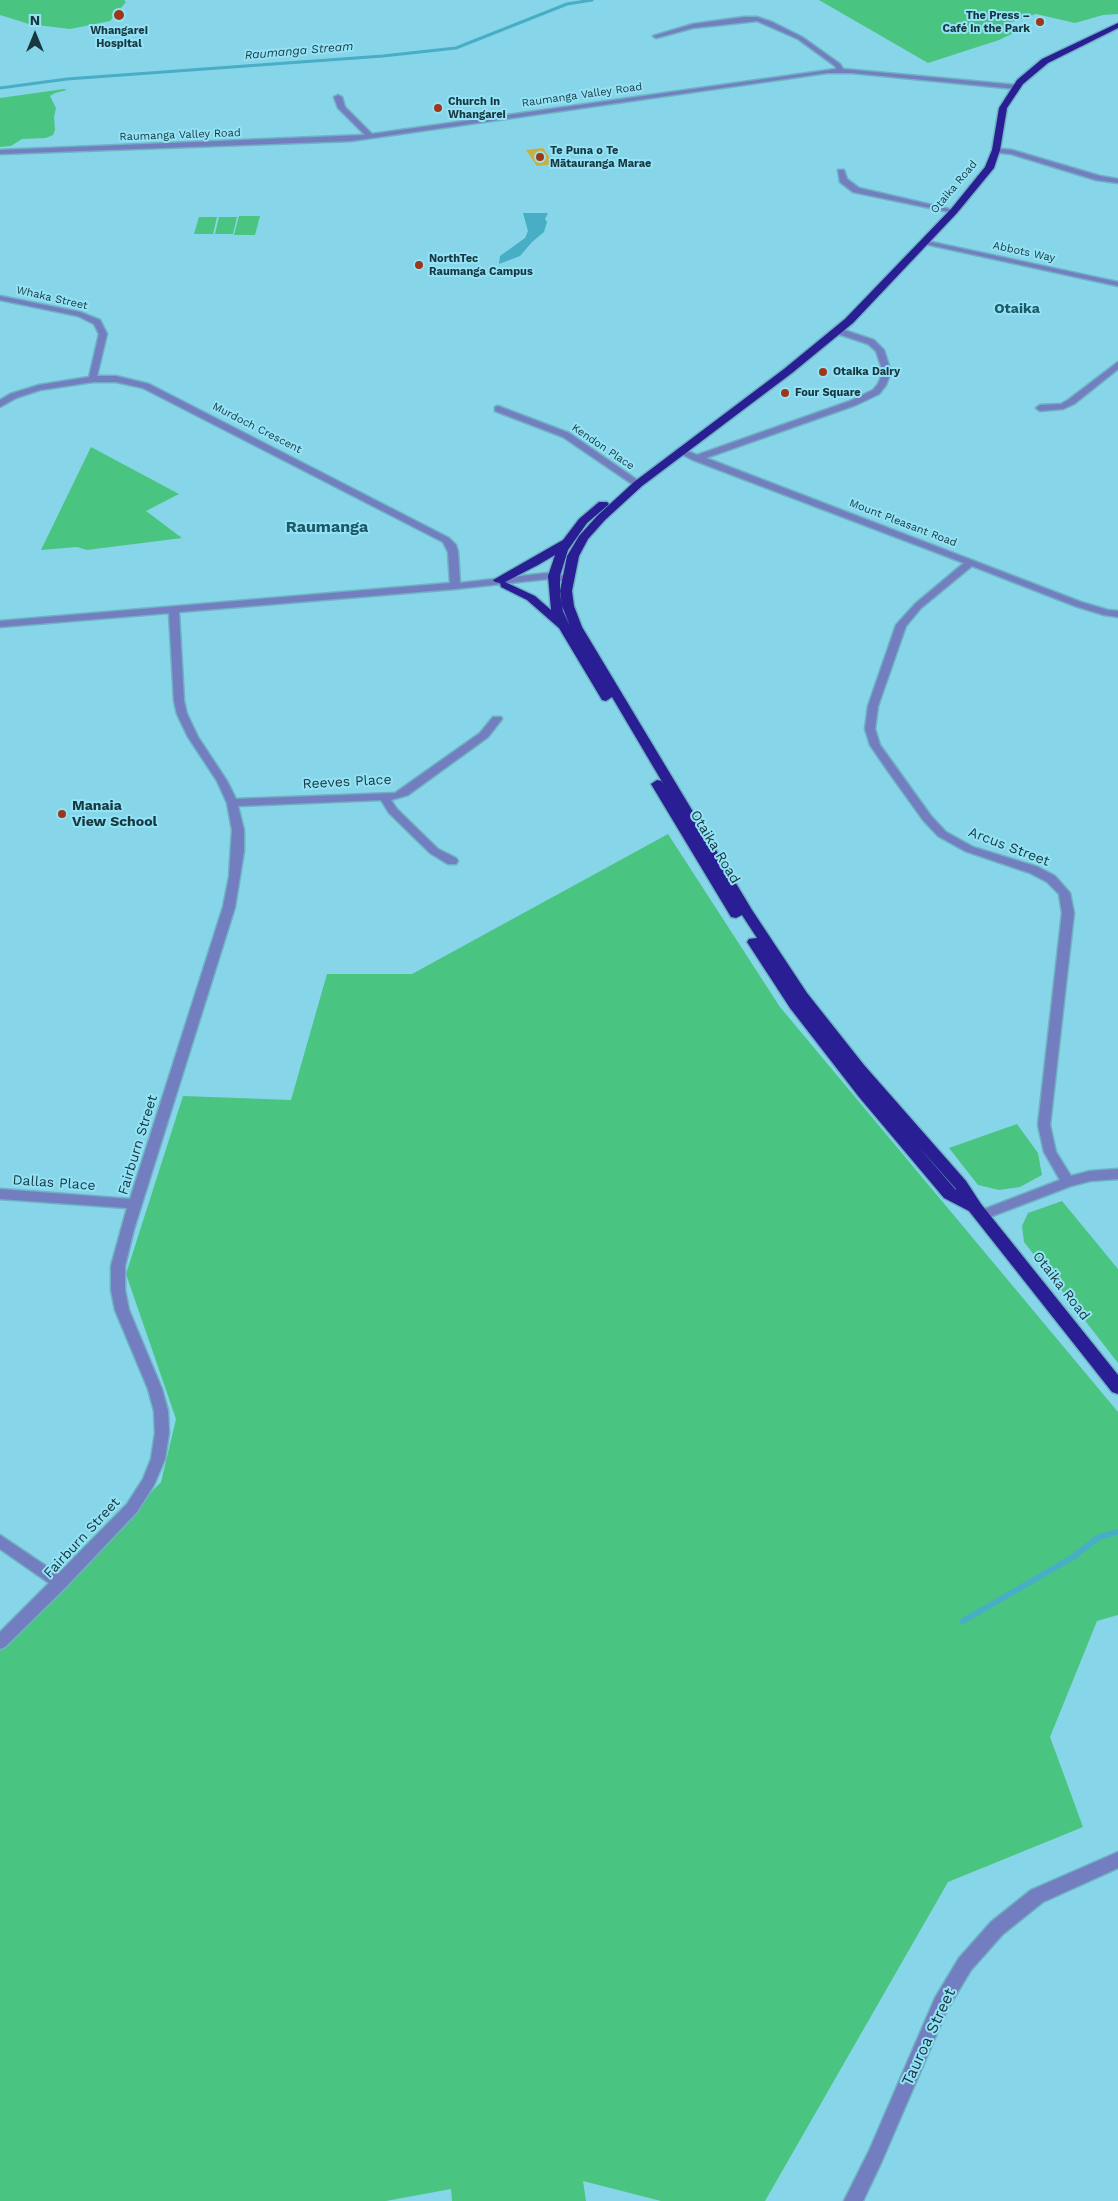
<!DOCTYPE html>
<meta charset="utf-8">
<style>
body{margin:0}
#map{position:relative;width:1118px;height:2201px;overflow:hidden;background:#87d5e8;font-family:"Work Sans",sans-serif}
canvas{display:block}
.north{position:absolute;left:10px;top:10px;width:50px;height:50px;-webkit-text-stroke:4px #94e2f5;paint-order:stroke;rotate:0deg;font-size:14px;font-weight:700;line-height:20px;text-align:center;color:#173840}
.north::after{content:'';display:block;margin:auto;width:18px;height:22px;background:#173840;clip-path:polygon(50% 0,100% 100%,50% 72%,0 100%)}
</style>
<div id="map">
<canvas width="1118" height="2201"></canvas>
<div class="north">N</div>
</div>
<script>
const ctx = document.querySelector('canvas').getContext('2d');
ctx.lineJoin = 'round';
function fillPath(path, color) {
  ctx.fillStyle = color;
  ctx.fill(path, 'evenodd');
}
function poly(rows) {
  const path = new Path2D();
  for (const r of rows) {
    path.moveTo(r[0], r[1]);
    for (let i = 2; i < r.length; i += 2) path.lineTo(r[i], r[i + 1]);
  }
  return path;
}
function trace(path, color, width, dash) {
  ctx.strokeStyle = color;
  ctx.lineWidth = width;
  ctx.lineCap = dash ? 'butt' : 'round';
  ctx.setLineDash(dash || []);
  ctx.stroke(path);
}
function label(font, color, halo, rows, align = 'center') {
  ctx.font = font + ' "Work Sans",sans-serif';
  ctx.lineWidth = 4;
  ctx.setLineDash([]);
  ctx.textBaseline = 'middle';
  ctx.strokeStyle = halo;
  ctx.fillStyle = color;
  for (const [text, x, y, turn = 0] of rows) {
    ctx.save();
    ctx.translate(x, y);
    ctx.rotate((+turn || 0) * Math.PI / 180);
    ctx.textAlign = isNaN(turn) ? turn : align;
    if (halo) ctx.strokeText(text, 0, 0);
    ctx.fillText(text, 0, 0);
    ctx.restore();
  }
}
fillPath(poly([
 [0,0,124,0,126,2,110,21,70,29,29,24,0,15],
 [819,0,1118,0,1118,14,1103,15,1075,23,1036,14,1003,25,1018,31,999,40,928,63],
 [64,89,67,90,55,93,50,96,56,108,54,117,55,130,53,135,46,138,22,139,11,146,0,147,0,98],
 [239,216,260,216,255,235,234,235],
 [199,217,217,217,213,234,194,234],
 [219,217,237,217,233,234,215,234],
 [91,447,179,494,146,511,182,538,87,550,77,547,41,550],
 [668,834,780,1007,1118,1412,1118,1615,1097,1621,1050,1737,1083,1827,948,1882,765,2201,661,2201,583,2181,586,2201,452,2201,451,2189,386,2201,0,2201,0,1646,161,1482,176,1419,126,1274,183,1096,291,1100,327,974,412,974],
 [1017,1124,1038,1153,1042,1175,1020,1187,999,1190,978,1185,949,1148],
 [1062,1201,1118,1269,1118,1363,1024,1242,1022,1226,1028,1213]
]), '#4ac581');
fillPath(poly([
 [523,213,548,213,545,219,547,222,544,232,532,242,520,256,499,264,500,256,525,238,528,231]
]), '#47aec6');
trace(poly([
 [0,88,67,79,383,56,456,48,567,4,592,0]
]), '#47aec6', 3);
trace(poly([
 [963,1621,1073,1557,1099,1537,1118,1532]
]), '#47aec6', 6);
fillPath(poly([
 [543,148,554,164,537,166,526,150]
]), '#caaf3e');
const minor = poly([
 [744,17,757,17,772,22,802,37,840,64,843,69,1016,85,1020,87,1016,89,852,73,827,73,351,141,0,154,0,150,365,135,338,108,334,97,338,95,342,97,345,107,372,134,836,69,835,66,798,39,757,21,693,28,656,38,653,36,693,24,744,17],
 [993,148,1012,150,1100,176,1118,179,1118,183,1096,180,1011,154,993,152,993,148],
 [838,170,844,170,847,179,859,188,958,211,954,213,853,192,840,182,838,170],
 [922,240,1118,282,1118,286,925,244,921,242,922,240],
 [0,296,80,312,100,320,107,334,97,376,116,376,149,384,449,538,456,545,458,552,460,583,547,573,567,576,572,579,567,582,547,579,455,589,179,612,184,701,187,714,198,737,227,781,236,799,395,793,480,733,493,717,501,717,502,719,488,737,408,795,391,800,397,809,438,849,456,858,458,861,456,864,448,864,430,853,389,813,381,800,238,806,244,830,244,851,235,907,134,1229,125,1266,125,1290,129,1310,162,1389,168,1411,169,1433,165,1459,154,1485,137,1512,65,1588,5,1647,0,1649,0,1632,49,1583,0,1549,0,1535,58,1574,127,1504,143,1479,151,1459,155,1433,154,1411,148,1389,115,1310,111,1290,111,1266,127,1208,0,1199,0,1189,130,1199,223,907,229,877,232,830,227,803,217,781,188,737,177,714,174,701,169,613,0,627,0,621,450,583,448,552,443,542,143,388,116,382,93,382,40,390,16,398,0,407,0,400,10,394,39,385,89,377,99,334,94,324,78,316,0,300,0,296],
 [835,329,841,329,874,340,884,350,891,372,886,385,879,394,856,405,706,458,1081,602,1108,610,1118,611,1118,617,1104,615,1075,606,972,566,921,608,906,626,878,706,875,729,880,745,931,816,946,832,973,847,1038,867,1055,876,1070,893,1074,913,1050,1125,1056,1152,1071,1176,1090,1171,1118,1169,1118,1179,1090,1181,1071,1186,982,1220,977,1218,975,1215,977,1212,1060,1180,1044,1152,1038,1125,1062,913,1059,894,1047,882,1030,873,965,851,938,836,923,820,885,767,870,745,865,729,868,706,896,625,915,604,964,563,693,460,675,451,680,448,697,455,850,401,873,390,878,384,883,372,876,351,868,344,835,333,835,329],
 [1118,362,1118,369,1074,404,1063,409,1040,411,1036,408,1040,405,1061,404,1068,400,1118,362],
 [498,406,569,433,643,484,641,486,635,486,563,437,495,411,495,407,498,406],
 [1118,1852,1118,1868,1043,1902,1003,1934,971,1970,947,2010,881,2163,863,2201,844,2201,869,2151,935,1998,959,1958,991,1922,1031,1890,1118,1852]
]);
const highway = poly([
 [1118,23,1118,28,1048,63,1023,84,1007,108,1000,150,994,168,957,213,853,323,792,373,642,486,605,520,588,539,579,556,572,591,574,606,582,627,752,910,807,993,864,1065,966,1181,981,1204,1118,1375,1118,1394,1112,1392,969,1211,944,1198,859,1097,790,1008,747,942,749,939,757,938,742,915,736,918,731,917,651,784,657,780,662,781,664,785,612,697,606,701,602,700,559,628,527,600,501,587,500,583,495,582,493,580,563,540,579,519,599,502,607,502,609,504,607,506,587,523,568,550,560,576,560,594,563,611,570,626,562,606,560,591,567,556,579,536,597,516,634,482,784,369,845,319,951,209,985,167,992,150,999,108,1017,80,1042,59,1118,23],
 [555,555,548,576,551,610,535,596,505,582,538,565,555,555],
 [917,1145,956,1189,956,1190,917,1145]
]);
trace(minor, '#6eb2c3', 3);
trace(highway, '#6eb2c3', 3);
fillPath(minor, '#737ec0');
fillPath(highway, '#291e94');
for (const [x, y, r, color] of [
 [119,15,6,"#9e361a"],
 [1040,22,5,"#9e361a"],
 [438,108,5,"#9e361a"],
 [540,157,5,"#9e361a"],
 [419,265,5,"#9e361a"],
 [823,372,5,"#9e361a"],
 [785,393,5,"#9e361a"],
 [62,814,5,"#9e361a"]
]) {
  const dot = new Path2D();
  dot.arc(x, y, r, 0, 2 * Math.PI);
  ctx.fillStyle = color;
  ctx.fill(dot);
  trace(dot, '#94e2f5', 2);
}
label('bold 11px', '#173840', '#94e2f5', [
 ["The Press –",1030,16,"right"],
 ["Café in the Park",1030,29,"right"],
 ["Whangarei",119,31,"center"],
 ["Hospital",119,44,"center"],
 ["Church in",448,102],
 ["Whangarei",448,115],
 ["Te Puna o Te",550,151],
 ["Mātauranga Marae",550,164],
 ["NorthTec",429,259],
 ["Raumanga Campus",429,272],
 ["Otaika Dairy",833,372],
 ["Four Square",795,393]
], 'left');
label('11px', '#173840', '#94e2f5', [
 ["Raumanga Valley Road",582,95,-8],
 ["Raumanga Valley Road",180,135,-2],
 ["Otaika Road",954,187,-50],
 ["Abbots Way",1024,252,12],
 ["Whaka Street",52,298,13],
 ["Murdoch Crescent",257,428,27],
 ["Kendon Place",603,447,34],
 ["Mount Pleasant Road",903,523,21]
]);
label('italic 12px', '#214048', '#94e2f5', [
 ["Raumanga Stream",299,51,-5]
]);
label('bold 14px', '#1c5967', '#94e2f5', [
 ["Otaika",1017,309]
]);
label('14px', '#173840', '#94e2f5', [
 ["Reeves Place",347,782,-3],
 ["Otaika Road",715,847,59],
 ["Arcus Street",1009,847,21],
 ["Fairburn Street",138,1145,-73],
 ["Dallas Place",54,1183,4],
 ["Otaika Road",1061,1286,52],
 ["Fairburn Street",82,1538,-47]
]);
label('bold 14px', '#173840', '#94e2f5', [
 ["Manaia",72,806],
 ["View School",72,822]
], 'left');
label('bold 16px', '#1c5967', '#94e2f5', [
 ["Raumanga",327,527]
]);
label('16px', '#173840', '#94e2f5', [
 ["Tauroa Street",929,2037,-65]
]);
</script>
